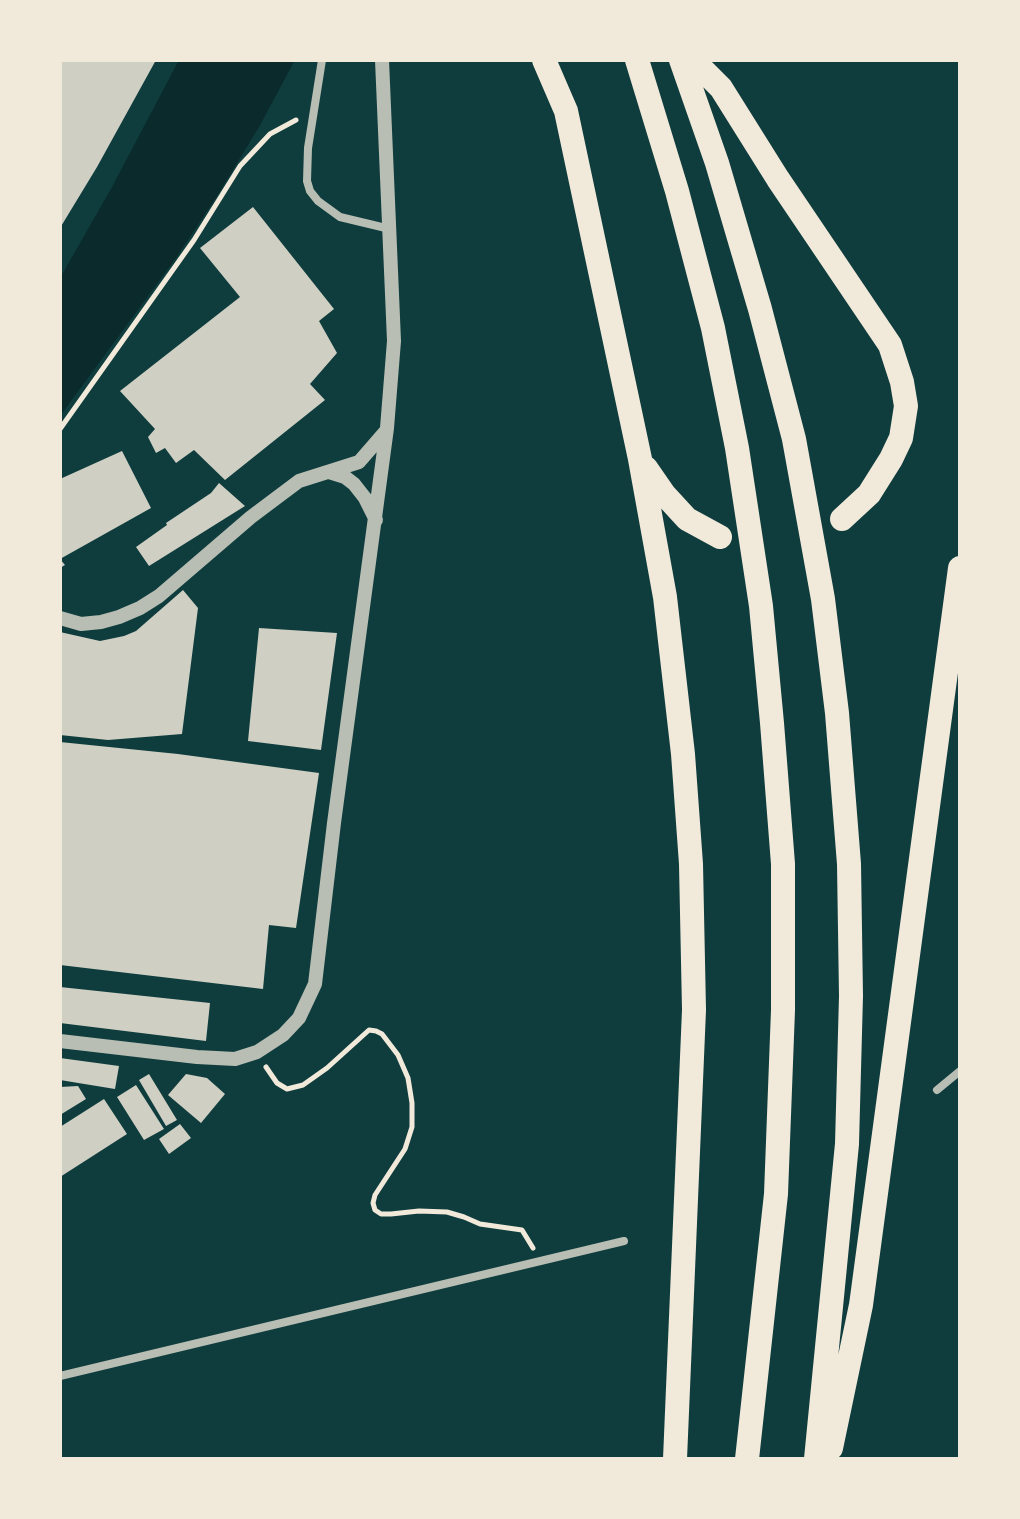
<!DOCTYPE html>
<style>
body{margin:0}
#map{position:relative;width:1020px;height:1519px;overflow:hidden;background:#0f3d3e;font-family:Mulish,sans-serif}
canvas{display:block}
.frame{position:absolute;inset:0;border:62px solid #f1e9da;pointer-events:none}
</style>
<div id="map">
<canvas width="1020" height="1519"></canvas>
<div class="frame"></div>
</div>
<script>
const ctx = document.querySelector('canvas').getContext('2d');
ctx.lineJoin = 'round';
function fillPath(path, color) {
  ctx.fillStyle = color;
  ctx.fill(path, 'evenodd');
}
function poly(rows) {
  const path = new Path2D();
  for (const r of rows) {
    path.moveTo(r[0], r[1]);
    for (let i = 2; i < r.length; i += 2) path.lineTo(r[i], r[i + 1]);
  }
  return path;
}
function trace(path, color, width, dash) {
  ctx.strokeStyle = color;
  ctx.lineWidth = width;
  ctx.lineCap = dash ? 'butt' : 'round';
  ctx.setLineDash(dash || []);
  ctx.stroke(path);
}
fillPath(poly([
 [179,60,295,60,259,127,217,196,176,258,60,416,60,278,112,187]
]), '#0a2a2b');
fillPath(poly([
 [60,60,156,60,97,167,60,228],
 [253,207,334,309,319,321,337,353,310,384,325,400,225,480,194,450,176,463,165,448,156,453,148,437,155,429,120,391,240,297,200,248],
 [122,451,151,508,60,559,65,565,60,568,60,479],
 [219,483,245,506,149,566,136,547,167,525,166,523,211,493],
 [183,590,198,608,182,734,108,740,60,735,60,632,100,641,124,636,136,631],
 [259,628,337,633,321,750,248,741],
 [60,742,178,754,319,773,296,928,269,925,263,989,60,965],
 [60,987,210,1003,206,1041,60,1023],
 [60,1058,119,1066,115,1089,60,1080],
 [149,1074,177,1120,166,1126,139,1080],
 [186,1074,207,1078,225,1094,201,1123,168,1095],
 [136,1085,164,1129,144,1140,117,1097],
 [78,1086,86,1099,60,1115,60,1087],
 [104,1099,127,1134,60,1177,60,1127],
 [180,1124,191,1138,169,1154,159,1139]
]), '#cfcfc3');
trace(poly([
 [60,429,194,240,240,166,270,134,296,120],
 [266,1067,277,1083,287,1089,303,1085,327,1068,369,1030,376,1031,382,1034,398,1055,408,1078,412,1103,412,1127,405,1149,375,1195,373,1203,375,1210,381,1214,391,1214,419,1211,447,1212,464,1217,480,1224,522,1230,533,1248]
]), '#f1e9da', 5);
trace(poly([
 [322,60,308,148,307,181,310,191,318,201,340,217,390,229],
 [937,1090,960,1071],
 [60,1376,624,1241]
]), '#b8beb3', 8);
trace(poly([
 [329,472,345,477,354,484,365,498,376,520],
 [60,618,81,624,101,622,119,617,140,608,159,596,251,517,299,481,359,462,385,432],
 [60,1041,197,1057,235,1059,257,1052,283,1035,299,1018,315,984,334,823,387,428,394,341,382,60]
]), '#b8beb3', 14);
trace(poly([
 [544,60,566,111,640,459,665,597,683,754,691,864,694,1010,675,1459],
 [637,60,677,191,713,328,737,448,761,606,772,723,783,864,783,1010,776,1194,747,1459],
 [681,60,717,163,760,309,794,439,823,599,837,713,849,864,851,996,847,1144,816,1459],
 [693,60,721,88,778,179,890,345,902,382,906,406,901,438,891,459,869,494,842,519],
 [646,468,664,494,687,519,720,537],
 [831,1448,861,1305,960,568]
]), '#f1e9da', 24);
</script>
